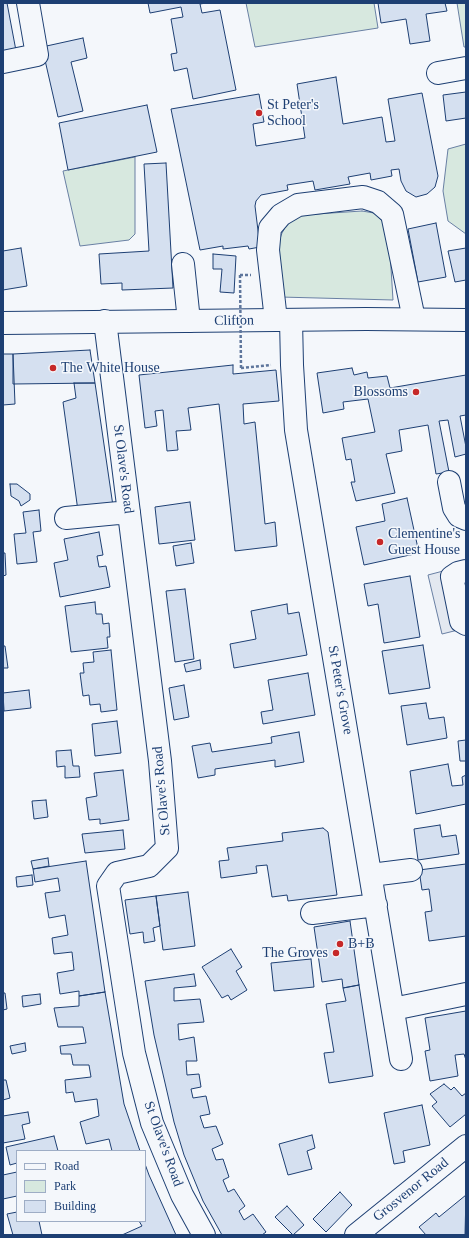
<!DOCTYPE html>
<style>
body{margin:0}
#map{position:relative;width:469px;height:1238px;overflow:hidden;background:#f4f7fb;font-family:"Times New Roman",serif}
canvas{display:block}
.frame{position:absolute;inset:0;border:4px solid #1d3f73;pointer-events:none}
.legend{position:absolute;left:16px;top:1150px;width:130px;height:72px;box-sizing:border-box;background:#f4f7fb;border:1px solid #9eadc5;margin:0;padding:5px 7px;list-style:none;font-size:12px;color:#1d3f73}
.legend li{display:flex;align-items:center;gap:8px;height:20px}
.legend b{width:20px;border:1px solid #9eadc5}
</style>
<div id="map">
<canvas width="469" height="1238"></canvas>
<div class="frame"></div>
<ul class="legend">
<li><b style="height:5px;background:#f4f7fb"></b>Road</li>
<li><b style="height:11px;background:#d7e8df"></b>Park</li>
<li><b style="height:11px;background:#d5e0f0"></b>Building</li>
</ul>
</div>
<script>
const ctx = document.querySelector('canvas').getContext('2d');
ctx.lineJoin = 'round';
function fillPath(path, color) {
  ctx.fillStyle = color;
  ctx.fill(path, 'evenodd');
}
function poly(rows) {
  const path = new Path2D();
  for (const r of rows) {
    path.moveTo(r[0], r[1]);
    for (let i = 2; i < r.length; i += 2) path.lineTo(r[i], r[i + 1]);
  }
  return path;
}
function trace(path, color, width, dash) {
  ctx.strokeStyle = color;
  ctx.lineWidth = width;
  ctx.lineCap = dash ? 'butt' : 'round';
  ctx.setLineDash(dash || []);
  ctx.stroke(path);
}
function label(font, color, halo, rows, align = 'center') {
  ctx.font = font + ' "Times New Roman",serif';
  ctx.lineWidth = 3;
  ctx.setLineDash([]);
  ctx.textBaseline = 'middle';
  ctx.strokeStyle = halo;
  ctx.fillStyle = color;
  for (const [text, x, y, turn = 0] of rows) {
    ctx.save();
    ctx.translate(x, y);
    ctx.rotate((+turn || 0) * Math.PI / 180);
    ctx.textAlign = isNaN(turn) ? turn : align;
    if (halo) ctx.strokeText(text, 0, 0);
    ctx.fillText(text, 0, 0);
    ctx.restore();
  }
}
const green = poly([
 [246,3,374,3,378,28,255,47,246,3],
 [457,3,466,3,466,47,464,47,457,3],
 [466,144,466,234,448,221,443,191,448,149,466,144],
 [135,157,135,234,129,240,80,246,63,171,135,157],
 [362,211,374,213,385,224,389,236,393,300,280,297,278,244,282,233,287,224,301,215,362,211]
]);
fillPath(green, '#d7e8df');
trace(green, '#687fa3', 1);
const parking = poly([
 [466,565,466,628,442,634,428,575,466,565]
]);
fillPath(parking, '#e3e8f0');
trace(parking, '#687fa3', 1);
const building = poly([
 [3,3,7,3,17,56,3,59,3,3],
 [148,3,206,3,200,4,202,13,220,10,236,90,193,99,187,68,174,71,171,54,177,53,171,19,183,17,181,7,150,13,148,3],
 [378,3,445,3,447,11,426,14,430,41,410,44,406,19,381,23,378,3],
 [83,38,87,58,71,62,83,111,58,117,42,47,83,38],
 [336,77,343,124,382,117,386,142,395,141,388,99,422,93,438,176,435,187,427,194,416,197,406,191,401,181,399,169,391,170,392,176,371,180,370,173,348,177,350,184,315,190,313,181,287,185,288,190,261,195,256,201,255,206,260,247,249,249,248,246,223,249,223,246,200,250,171,109,259,94,264,122,253,124,256,146,305,138,297,84,336,77],
 [466,92,466,118,446,121,443,95,466,92],
 [147,105,157,152,68,170,59,123,147,105],
 [166,163,173,288,122,290,122,283,101,284,99,254,149,251,144,164,166,163],
 [436,223,446,277,418,282,408,229,436,223],
 [21,248,27,286,3,290,3,251,21,248],
 [466,248,466,280,455,282,448,251,466,248],
 [213,254,236,256,234,293,220,292,222,269,213,269,213,254],
 [90,350,95,383,13,384,13,354,90,350],
 [3,354,13,354,15,404,3,405,3,354],
 [233,365,233,374,276,370,279,401,243,404,244,424,255,422,265,524,275,522,277,546,235,551,219,404,188,408,191,430,176,431,178,450,167,451,163,410,155,411,157,426,145,428,139,375,233,365],
 [352,368,354,375,367,372,368,378,387,376,390,388,466,375,466,415,460,416,466,447,466,454,455,457,448,420,439,421,449,472,436,474,428,425,399,430,402,451,386,454,395,493,356,501,351,482,355,482,351,459,346,460,342,438,375,432,368,399,343,402,344,409,323,413,317,373,352,368],
 [74,383,95,383,113,506,78,511,63,402,76,398,74,383],
 [10,484,17,484,30,494,30,500,21,506,19,501,11,496,10,484],
 [407,498,419,553,364,565,356,527,385,521,382,504,407,498],
 [190,502,195,540,159,544,155,507,190,502],
 [39,510,41,531,33,532,37,562,17,564,14,534,26,533,23,512,39,510],
 [99,532,103,555,97,556,99,567,106,566,110,587,60,597,54,563,68,560,64,539,99,532],
 [191,543,194,563,176,566,173,546,191,543],
 [3,553,5,553,6,575,3,576,3,553],
 [410,576,420,637,384,643,378,604,368,606,364,584,410,576],
 [185,589,194,659,175,662,166,591,185,589],
 [95,602,96,614,102,614,103,624,109,623,110,637,107,637,108,648,71,652,65,606,95,602],
 [287,604,288,614,299,612,307,655,234,668,230,644,256,639,251,611,287,604],
 [423,645,430,688,389,694,382,651,423,645],
 [3,646,5,646,8,668,3,668,3,646],
 [111,650,117,710,101,712,100,704,90,705,89,695,83,696,80,673,84,673,83,663,94,662,93,652,111,650],
 [200,660,201,669,186,672,184,664,200,660],
 [308,673,315,715,263,724,261,712,273,710,268,680,308,673],
 [184,685,189,717,174,720,169,688,184,685],
 [29,690,31,708,4,711,3,693,29,690],
 [426,703,429,719,444,717,447,738,407,745,401,706,426,703],
 [117,721,121,753,95,756,92,724,117,721],
 [299,732,304,762,275,767,275,760,215,769,215,775,198,778,192,746,210,743,212,752,272,743,271,737,299,732],
 [466,740,466,761,460,761,458,741,466,740],
 [71,750,73,766,79,766,80,777,65,778,65,766,57,767,56,751,71,750],
 [448,764,452,786,463,785,462,777,466,775,466,804,416,814,410,771,448,764],
 [123,770,129,820,100,824,100,819,89,820,86,798,97,796,94,773,123,770],
 [46,800,48,817,34,819,32,801,46,800],
 [440,825,442,837,456,835,459,854,418,860,414,829,440,825],
 [323,828,328,832,337,895,288,901,287,895,272,897,267,865,256,866,257,873,221,878,219,861,229,860,227,848,283,841,282,833,323,828],
 [123,830,125,849,85,853,82,834,123,830],
 [48,858,49,866,33,869,31,861,48,858],
 [86,861,105,992,79,996,79,991,60,994,57,973,74,970,72,952,54,954,52,938,68,935,65,915,49,918,45,893,60,891,58,878,35,882,33,869,86,861],
 [466,864,466,936,429,941,425,912,432,911,429,889,422,890,419,870,466,864],
 [32,875,33,885,17,887,16,877,32,875],
 [188,892,195,946,163,950,156,896,188,892],
 [156,896,160,926,153,928,155,941,144,943,143,932,130,934,125,900,156,896],
 [350,921,359,985,343,988,342,979,322,982,314,927,350,921],
 [231,949,242,967,236,971,247,990,231,1000,228,995,222,998,202,967,231,949],
 [311,959,314,987,274,991,271,963,311,959],
 [194,974,196,986,174,988,174,1001,200,999,204,1022,178,1024,179,1040,194,1037,197,1061,186,1061,187,1075,199,1074,201,1087,191,1089,193,1098,206,1096,210,1114,200,1116,204,1128,216,1126,223,1144,212,1149,216,1160,223,1159,229,1177,223,1180,228,1192,234,1189,245,1206,239,1211,244,1220,253,1214,266,1232,262,1235,222,1235,203,1201,184,1155,174,1122,154,1035,145,981,194,974],
 [359,985,373,1076,329,1083,324,1053,334,1052,326,1004,346,1001,343,988,359,985],
 [105,992,124,1104,140,1151,112,1151,109,1139,86,1144,80,1122,99,1116,97,1099,75,1102,73,1092,66,1093,65,1080,91,1077,89,1065,73,1065,71,1054,61,1054,60,1046,86,1043,83,1027,58,1027,54,1008,79,1006,79,996,105,992],
 [3,993,5,993,7,1009,3,1010,3,993],
 [40,994,41,1004,23,1007,22,996,40,994],
 [466,1011,466,1060,464,1054,455,1055,458,1076,430,1081,425,1051,430,1050,425,1018,466,1011],
 [25,1043,26,1051,12,1054,10,1046,25,1043],
 [3,1080,6,1080,10,1098,3,1100,3,1080],
 [444,1084,451,1090,454,1087,462,1096,466,1093,466,1114,450,1127,432,1106,437,1102,430,1094,444,1084],
 [422,1105,430,1145,403,1151,405,1162,394,1164,384,1113,422,1105],
 [28,1112,30,1123,22,1125,25,1139,3,1143,3,1116,28,1112],
 [312,1135,315,1148,307,1151,312,1169,288,1175,279,1144,312,1135],
 [54,1136,58,1151,17,1151,17,1163,10,1165,6,1147,54,1136],
 [145,1164,149,1175,176,1235,122,1235,142,1226,139,1221,145,1221,145,1164],
 [17,1172,17,1196,3,1199,3,1175,17,1172],
 [340,1192,352,1205,326,1232,313,1219,340,1192],
 [466,1195,465,1235,426,1235,419,1227,436,1213,439,1217,466,1195],
 [287,1206,304,1225,293,1235,275,1217,287,1206],
 [17,1212,17,1221,39,1221,42,1235,13,1235,7,1214,17,1212]
]);
fillPath(building, '#d5e0f0');
trace(building, '#1d3f73', 1);
const minor = poly([
 [3,62,37,55,28,3],
 [438,73,466,68],
 [183,264,189,321],
 [276,320,268,250,270,228,281,215,298,205,363,197,378,202,392,214,414,319],
 [291,320,292,365,296,430,401,1059],
 [105,321,160,761,167,848,149,866,117,873,108,886,134,1053,152,1123,182,1195,204,1235],
 [449,482,454,508,459,516,466,519],
 [66,518,129,512],
 [466,571,458,573,452,577,461,621,466,624],
 [371,875,411,870],
 [312,913,376,905],
 [393,1009,466,994],
 [356,1235,466,1146]
]);
const major = poly([
 [3,323,366,319,466,320]
]);
trace(minor, '#1d3f73', 24);
trace(major, '#1d3f73', 24);
trace(poly([
 [240,275,251,275],
 [241,368,271,365]
]), '#5e769c', 2.5, [3, 2]);
trace(minor, '#f4f7fb', 22);
trace(major, '#f4f7fb', 22);
trace(poly([
 [240,275,241,368]
]), '#5e769c', 2.5, [3, 2]);
for (const [x, y, r, color] of [
 [259,113,4,"#c62828"],
 [53,368,4,"#c62828"],
 [416,392,4,"#c62828"],
 [380,542,4,"#c62828"],
 [340,944,4,"#c62828"],
 [336,953,4,"#c62828"]
]) {
  const dot = new Path2D();
  dot.arc(x, y, r, 0, 2 * Math.PI);
  ctx.fillStyle = color;
  ctx.fill(dot);
  trace(dot, '#f4f7fb', 1.5);
}
label('14px', '#1d3f73', '#f4f7fb', [
 ["St Peter's",267,105],
 ["School",267,121],
 ["The White House",61,368],
 ["Blossoms",408,392,"right"],
 ["Clementine's",388,534],
 ["Guest House",388,550],
 ["B+B",348,944],
 ["The Groves",328,953,"right"]
], 'left');
label('14px', '#1d3f73', '#f4f7fb', [
 ["Clifton",234,321,-1],
 ["St Olave's Road",123,469,83],
 ["St Peter's Grove",340,690,80],
 ["St Olave's Road",162,791,-95],
 ["St Olave's Road",163,1144,70],
 ["Grosvenor Road",411,1190,-39]
]);
</script>
